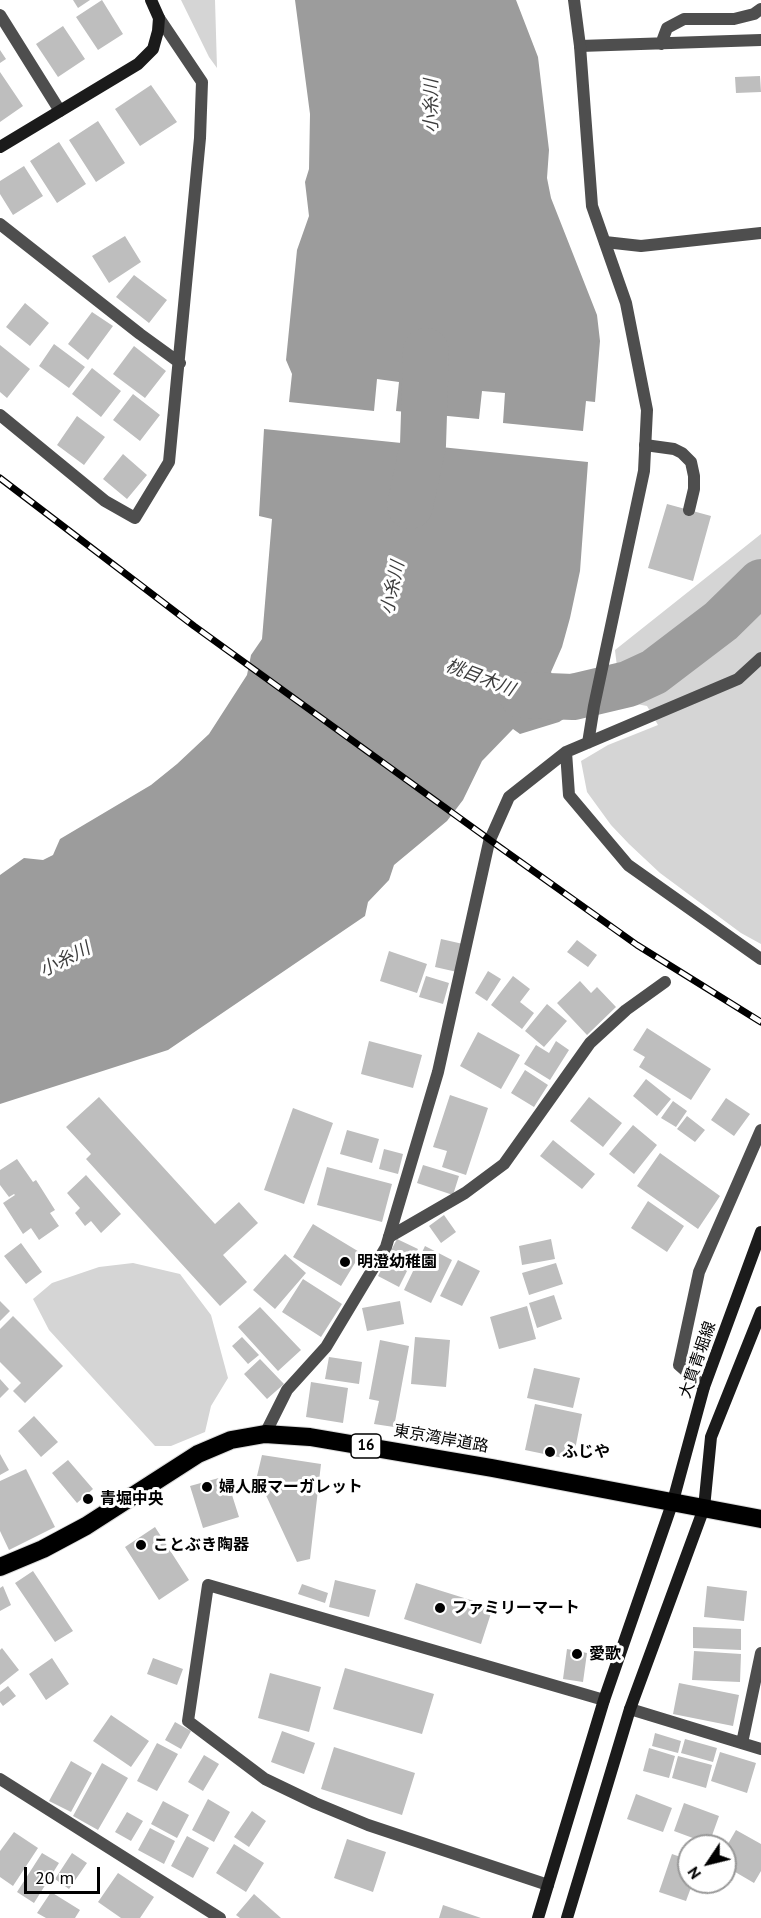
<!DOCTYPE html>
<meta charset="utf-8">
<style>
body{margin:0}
#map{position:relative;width:761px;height:1918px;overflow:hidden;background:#fff;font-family:"PT Sans",sans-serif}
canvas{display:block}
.north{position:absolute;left:677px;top:1834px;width:60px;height:60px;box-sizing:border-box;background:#fff;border:2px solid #999;border-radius:50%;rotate:235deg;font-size:16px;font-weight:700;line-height:24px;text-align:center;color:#000}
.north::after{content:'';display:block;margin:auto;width:21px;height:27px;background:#000;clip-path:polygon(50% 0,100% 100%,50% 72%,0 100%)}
.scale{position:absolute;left:24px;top:1867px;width:76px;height:27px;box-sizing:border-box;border:3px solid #000;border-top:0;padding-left:8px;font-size:18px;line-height:21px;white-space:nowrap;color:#000;-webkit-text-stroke:4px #fff;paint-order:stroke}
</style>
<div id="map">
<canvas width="761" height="1918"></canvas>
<div class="north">N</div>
<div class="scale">20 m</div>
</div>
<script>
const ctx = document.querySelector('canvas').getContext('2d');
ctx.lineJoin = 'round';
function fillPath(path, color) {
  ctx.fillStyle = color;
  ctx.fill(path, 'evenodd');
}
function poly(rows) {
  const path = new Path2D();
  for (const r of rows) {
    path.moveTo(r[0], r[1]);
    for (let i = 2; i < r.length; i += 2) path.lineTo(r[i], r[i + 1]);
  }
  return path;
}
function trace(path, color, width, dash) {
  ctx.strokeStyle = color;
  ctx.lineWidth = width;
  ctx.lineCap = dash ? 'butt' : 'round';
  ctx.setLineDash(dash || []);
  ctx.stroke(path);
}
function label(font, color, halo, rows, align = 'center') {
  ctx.font = font + ' "PT Sans","Noto Sans JP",sans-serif';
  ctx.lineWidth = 6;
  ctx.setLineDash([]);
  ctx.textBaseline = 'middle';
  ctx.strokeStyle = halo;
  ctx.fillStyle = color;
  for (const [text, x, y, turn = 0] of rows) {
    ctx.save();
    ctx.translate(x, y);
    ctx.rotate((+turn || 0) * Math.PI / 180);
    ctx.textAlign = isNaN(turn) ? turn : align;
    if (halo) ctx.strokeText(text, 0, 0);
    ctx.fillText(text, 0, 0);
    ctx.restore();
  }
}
fillPath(poly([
 [181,0,215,0,217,68,209,57],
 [761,534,761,944,741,933,660,873,629,844,611,825,587,792,581,761,608,745,658,725,647,706,621,701,615,650],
 [133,1263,180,1274,211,1315,228,1378,211,1406,205,1432,171,1446,155,1446,49,1330,33,1299,52,1283,99,1267]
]), '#d5d5d5');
fillPath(poly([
 [295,0,516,0,538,57,549,150,547,178,551,198,597,315,600,341,595,402,586,401,583,431,503,423,505,393,482,391,479,419,396,411,399,382,377,379,374,411,289,402,292,374,286,360,297,250,309,216,305,182,309,169,310,114],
 [264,429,588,462,580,571,570,618,562,647,551,672,554,679,559,685,590,677,582,707,559,722,520,734,513,729,482,761,463,800,447,821,394,865,389,880,368,902,365,916,168,1050,0,1104,0,875,24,858,43,860,53,855,60,839,151,785,177,764,209,734,247,675,251,655,262,639,272,519,259,516],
 [611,670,619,677,641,678,637,685,637,693,605,701]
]), '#9c9c9c');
trace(poly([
 [410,506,423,445,426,351],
 [522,695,573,697,628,684,654,672,721,621,761,582]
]), '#9c9c9c', 46);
fillPath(poly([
 [73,0,90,0,78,8],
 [102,0,123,34,98,50,76,17],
 [63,26,85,59,58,77,36,44],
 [0,50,6,59,0,63],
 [0,72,23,106,0,122],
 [760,76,761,92,736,93,735,77],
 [151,85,177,122,140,146,115,109],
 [98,121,125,163,96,182,69,140],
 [59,142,86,184,57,203,30,161],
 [24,166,43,196,13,215,0,194,0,181],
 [125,236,141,262,109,283,92,256],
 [134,275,167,300,149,323,116,297],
 [25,303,49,323,30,346,6,327],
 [92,312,113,326,88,360,68,344],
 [54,344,85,367,69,388,39,366],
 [0,345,30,369,7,398,0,392],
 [134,346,166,371,145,398,113,374],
 [92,368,121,391,101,417,72,394],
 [133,394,160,415,140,441,113,420],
 [77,416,105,437,84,465,57,445],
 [123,454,147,475,127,499,103,479],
 [667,504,711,516,693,581,648,568],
 [441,939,463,944,457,972,435,967],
 [577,940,597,955,588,967,567,952],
 [389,951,427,964,417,993,380,981],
 [488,971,501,979,487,1001,475,993],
 [426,976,449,983,443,1004,419,997],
 [513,976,530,989,520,1002,534,1013,522,1029,491,1005],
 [580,981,591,993,597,987,616,1007,587,1035,557,1003],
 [547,1004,567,1021,544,1047,525,1031],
 [647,1028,711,1069,691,1100,639,1067,645,1057,633,1050],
 [478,1032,520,1055,501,1089,460,1066],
 [369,1041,422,1055,413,1088,361,1074],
 [556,1041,569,1050,550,1080,524,1064,536,1045,549,1053],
 [525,1070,548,1085,534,1107,511,1093],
 [646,1079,671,1099,657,1116,633,1096],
 [450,1095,488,1108,466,1175,442,1167,447,1151,433,1147],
 [99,1097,215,1224,239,1202,258,1223,223,1255,247,1282,220,1306,86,1159,91,1154,66,1127],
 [589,1097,622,1123,603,1147,570,1121],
 [726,1098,750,1114,734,1136,711,1120],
 [673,1101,687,1111,676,1127,661,1118],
 [293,1108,333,1123,304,1204,264,1190],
 [687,1116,705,1130,695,1142,677,1129],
 [633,1125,657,1145,634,1174,609,1154],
 [347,1130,379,1139,372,1163,340,1154],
 [553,1140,595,1174,582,1189,540,1156],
 [384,1149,403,1154,398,1174,379,1169],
 [660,1153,720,1196,698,1229,637,1186],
 [17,1159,33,1182,36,1180,55,1210,50,1213,59,1226,39,1240,31,1228,23,1234,3,1203,15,1195,14,1194,9,1197,0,1185,0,1170],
 [423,1165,459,1176,453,1195,417,1183],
 [327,1167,392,1184,382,1222,317,1205],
 [86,1175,121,1214,101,1233,91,1221,85,1226,75,1213,80,1208,67,1193],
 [648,1201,684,1226,667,1252,631,1228],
 [444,1215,456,1232,441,1243,429,1226],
 [313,1224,361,1253,341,1286,293,1257],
 [397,1239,418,1249,399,1287,378,1276],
 [551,1239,555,1259,522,1265,519,1246],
 [21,1243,42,1272,26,1284,4,1256],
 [425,1246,452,1260,431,1303,404,1290],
 [285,1254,306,1273,275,1309,253,1290],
 [458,1260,480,1271,462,1306,440,1296],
 [556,1263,563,1284,529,1295,522,1273],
 [303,1279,342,1304,321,1337,282,1312],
 [554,1295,562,1319,537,1328,529,1303],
 [0,1301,10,1311,0,1321],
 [400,1301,404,1324,367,1331,362,1308],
 [527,1306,536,1339,499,1349,490,1317],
 [260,1307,301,1350,278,1371,238,1327],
 [13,1316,63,1366,25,1403,13,1391,21,1383,0,1362,0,1329],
 [242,1337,259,1355,248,1364,232,1346],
 [415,1337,450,1340,446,1387,411,1384],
 [380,1340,409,1346,394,1427,374,1424,379,1401,369,1399],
 [329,1357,362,1362,359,1384,325,1379],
 [260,1359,284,1384,267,1399,244,1374],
 [534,1368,580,1378,573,1408,527,1398],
 [0,1379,9,1389,0,1398],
 [311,1382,348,1388,343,1423,306,1417],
 [535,1404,582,1414,573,1460,525,1450],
 [34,1416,58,1442,41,1457,18,1431],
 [0,1454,9,1470,0,1475],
 [262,1455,321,1464,310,1559,297,1562,257,1476],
 [68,1460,93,1489,77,1503,52,1473],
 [26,1469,55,1527,9,1550,0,1531,0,1481],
 [226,1476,239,1517,203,1528,190,1486],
 [155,1527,189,1580,159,1600,125,1547],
 [33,1571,73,1631,55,1642,15,1583],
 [335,1580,376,1590,369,1617,329,1607],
 [416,1583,493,1607,481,1644,404,1619],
 [302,1584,328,1593,325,1603,298,1594],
 [3,1586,11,1605,0,1611,0,1588],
 [707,1586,747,1591,744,1621,704,1617],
 [693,1627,741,1629,741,1650,693,1648],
 [2,1648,19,1670,0,1685,0,1650],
 [567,1649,587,1653,583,1682,563,1679],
 [694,1651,741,1654,740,1682,692,1680],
 [52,1658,69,1684,46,1700,29,1674],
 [153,1658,183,1669,177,1685,147,1674],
 [345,1668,434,1694,422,1734,333,1709],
 [270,1673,321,1687,309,1732,258,1718],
 [679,1683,739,1695,733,1726,673,1714],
 [8,1686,16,1696,3,1706,0,1702,0,1692],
 [111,1715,149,1741,131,1767,93,1741],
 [175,1722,191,1731,181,1749,165,1740],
 [282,1731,315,1743,304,1774,271,1762],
 [655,1733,681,1741,678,1753,652,1746],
 [685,1739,717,1748,713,1762,681,1753],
 [157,1743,178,1754,157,1791,137,1781],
 [334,1747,415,1773,402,1815,321,1789],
 [649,1748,675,1756,669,1778,643,1771],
 [720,1752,756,1763,747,1793,711,1781],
 [204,1755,219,1764,203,1791,188,1782],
 [678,1756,712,1765,706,1788,672,1778],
 [71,1761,92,1773,71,1812,49,1801],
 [102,1763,128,1778,98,1830,73,1816],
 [636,1794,672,1808,663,1832,627,1819],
 [208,1799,230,1812,214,1842,192,1830],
 [163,1801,189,1815,177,1838,151,1824],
 [684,1803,719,1816,709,1844,674,1831],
 [252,1811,266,1821,249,1847,234,1837],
 [127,1812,143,1821,131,1841,115,1832],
 [150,1828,175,1841,164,1864,138,1850],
 [736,1830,761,1844,761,1871,754,1883,725,1866,725,1849],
 [14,1832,38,1848,13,1886,0,1877,0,1851],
 [187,1836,209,1848,193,1878,171,1866],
 [347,1839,386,1852,373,1892,334,1878],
 [234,1844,264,1863,246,1892,216,1873],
 [42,1853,59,1863,34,1903,17,1892],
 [72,1853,87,1863,69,1889,55,1879],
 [672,1854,689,1860,689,1882,693,1882,686,1901,659,1892],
 [118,1873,154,1897,140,1918,121,1918,98,1902],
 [51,1892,80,1910,75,1918,46,1918,37,1913],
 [254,1894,281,1918,240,1918,236,1915],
 [443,1905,481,1918,439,1918]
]), '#bebebe');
const highway = poly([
 [0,1567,43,1549,86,1526,198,1454,231,1440,265,1434,310,1437,492,1468,761,1519]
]);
trace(highway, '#dbdbdb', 20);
trace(poly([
 [661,44,667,28,684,19,734,19,754,14,761,9],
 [580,46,761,40],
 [605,242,641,246,761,233],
 [645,445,674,449,682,453,691,462,694,476,694,489,689,510],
 [389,1237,465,1193,504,1164,590,1043,626,1010,665,982]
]), '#4e4e4e', 12);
trace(poly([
 [574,0,580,46,592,206,626,303,647,410,644,471,594,706,588,743],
 [0,15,60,111],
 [0,224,140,334,180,363],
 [0,415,105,501,135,518,169,462,200,138,202,82,159,18],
 [566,752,569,795,628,865,761,959],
 [704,1387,679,1365,699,1272,761,1130],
 [265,1434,287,1390,326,1347,386,1247,438,1072,489,842,509,797,566,752,738,679,761,658],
 [630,1709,761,1749],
 [742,1743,761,1653],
 [0,1779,220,1918],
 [548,1885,368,1825,315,1803,265,1779,188,1721,208,1585,604,1700]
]), '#4e4e4e', 12);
trace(poly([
 [0,147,138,64,153,49,158,31,159,18,151,0],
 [538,1918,604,1700,673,1501,704,1387,761,1232],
 [567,1918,630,1709,704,1508,711,1437,761,1312]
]), '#1b1b1b', 12);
trace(highway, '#000', 18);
const rail = poly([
 [0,478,194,626,501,848,637,945,761,1022]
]);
trace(rail, '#000', 7);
trace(rail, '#fff', 4.5, [14]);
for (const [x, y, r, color] of [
 [345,1262,6,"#000"],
 [550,1452,6,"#000"],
 [207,1487,6,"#000"],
 [88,1499,6,"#000"],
 [141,1545,6,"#000"],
 [440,1608,6,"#000"],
 [577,1654,6,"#000"]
]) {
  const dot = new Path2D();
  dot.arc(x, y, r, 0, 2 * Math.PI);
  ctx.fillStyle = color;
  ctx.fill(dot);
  trace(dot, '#fff', 2);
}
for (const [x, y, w] of [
 [366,1446,30]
]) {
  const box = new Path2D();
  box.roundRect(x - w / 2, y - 12, w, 24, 4.5);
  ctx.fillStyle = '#fff';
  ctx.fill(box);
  trace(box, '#000', 1.5);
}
label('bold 15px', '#000', null, [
 ["16",366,1446]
]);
label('bold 16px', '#000', '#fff', [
 ["明澄幼稚園",357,1262],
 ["ふじや",562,1452],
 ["婦人服マーガレット",219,1487],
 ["青堀中央",100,1499],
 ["ことぶき陶器",153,1545],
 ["ファミリーマート",452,1608],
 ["愛歌",589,1654]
], 'left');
label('16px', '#000', '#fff', [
 ["大貫青堀線",698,1360,-71],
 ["東京湾岸道路",441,1439,10]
]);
label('italic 18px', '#3d3d3d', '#fff', [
 ["小糸川",432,106,-90],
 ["小糸川",393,588,-78],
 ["桃目木川",480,678,21],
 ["小糸川",65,960,-27]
]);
</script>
